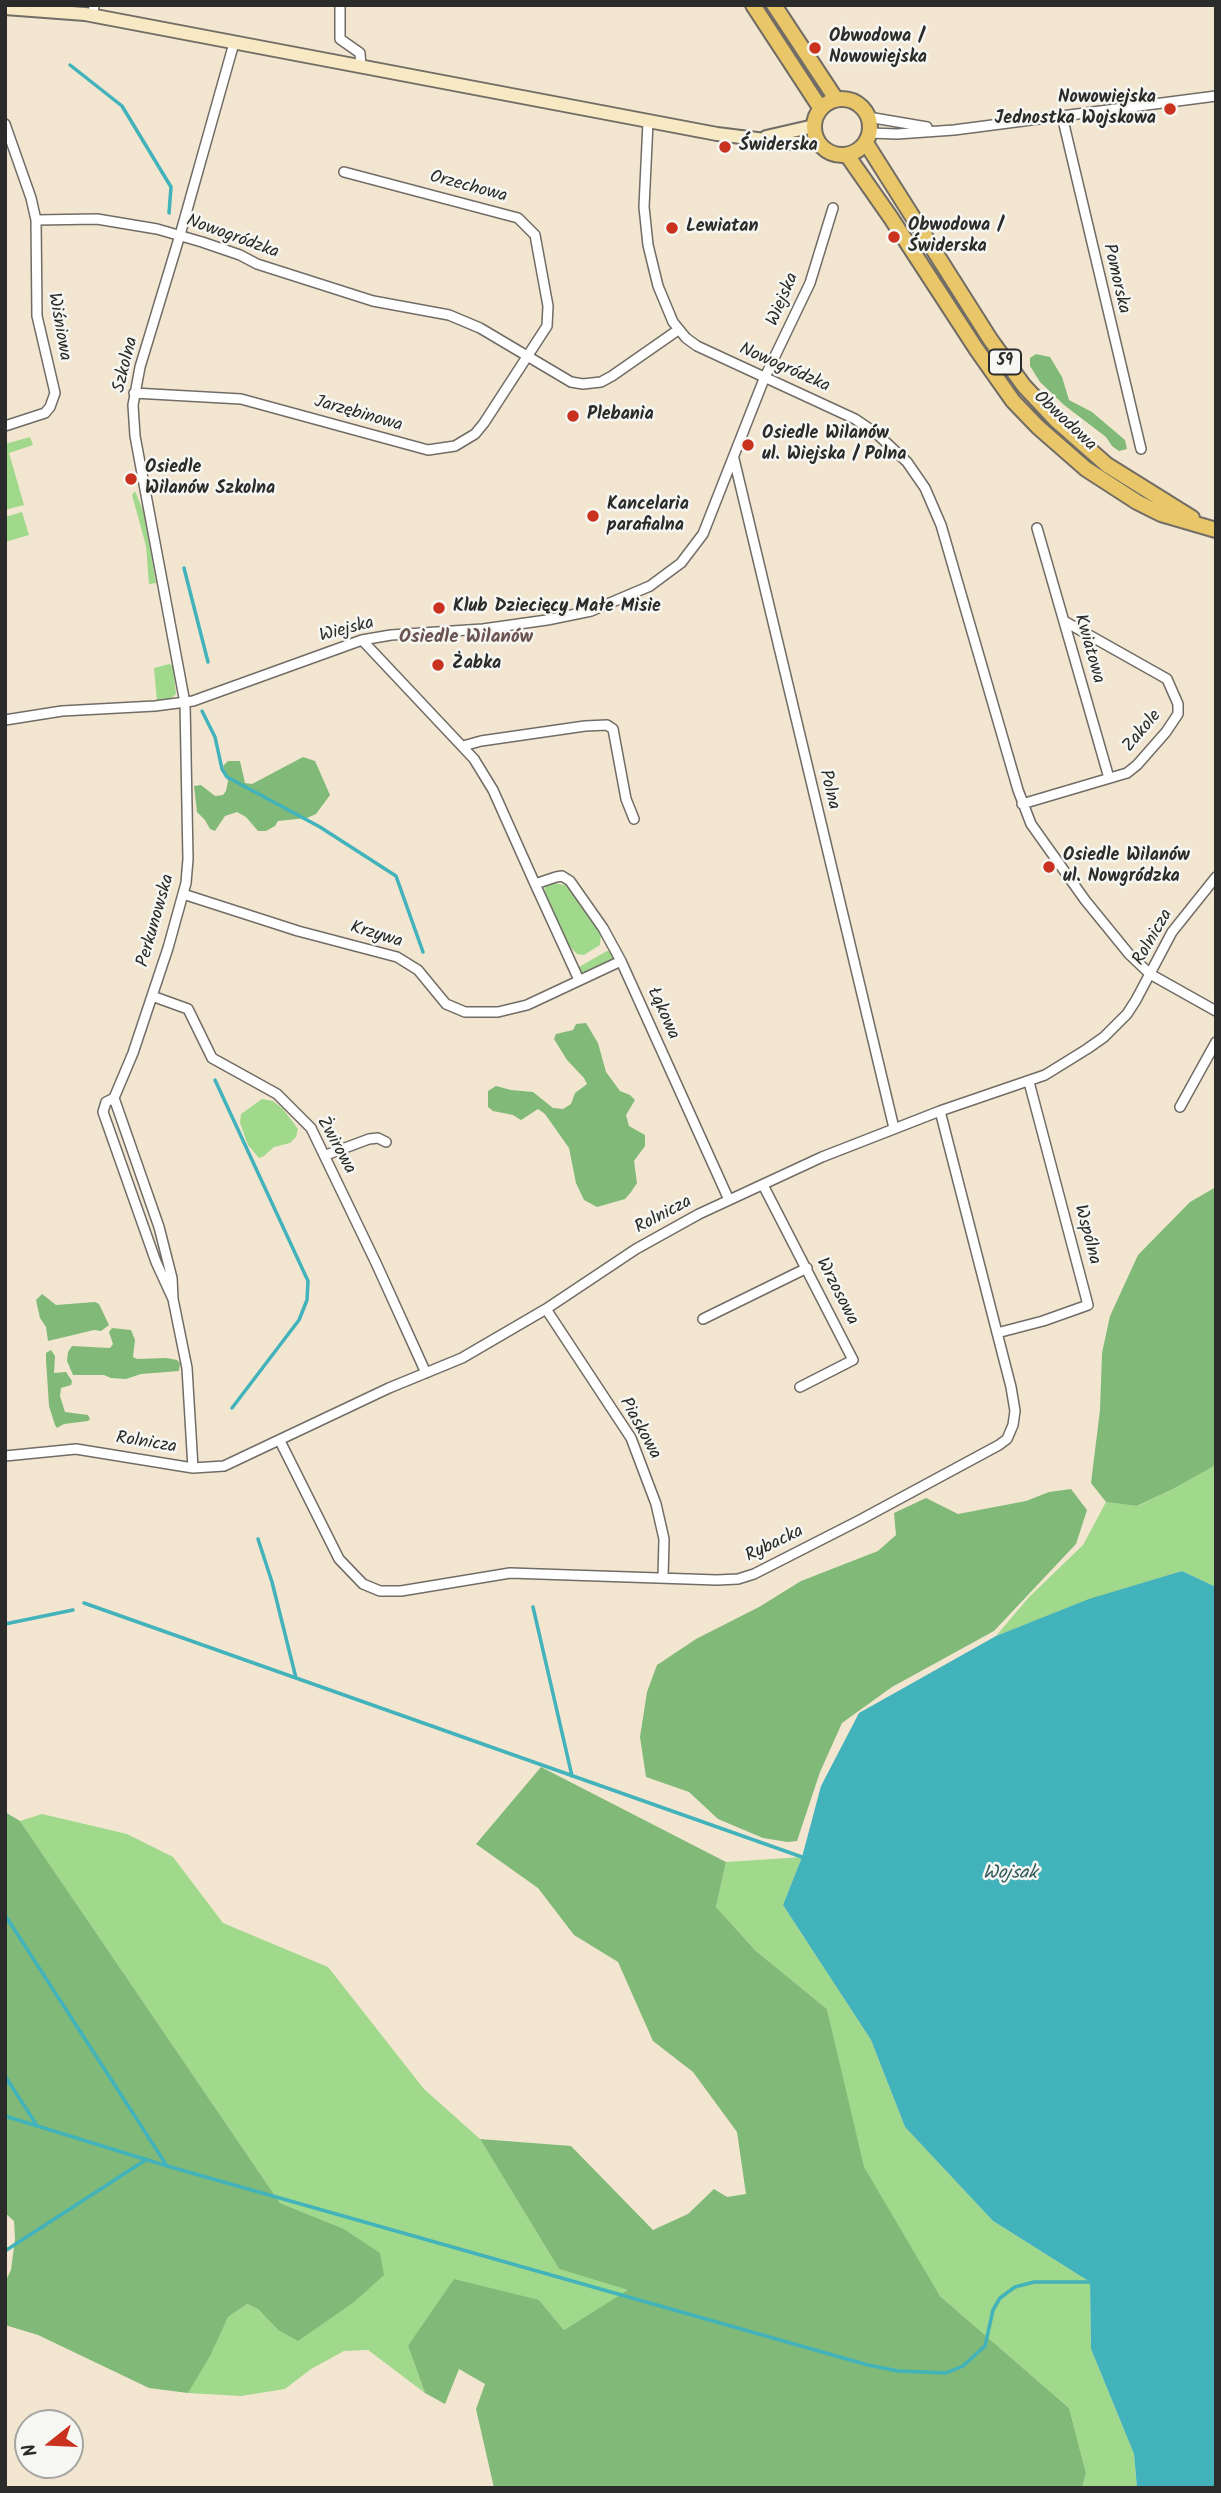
<!DOCTYPE html>
<meta charset="utf-8">
<style>
body{margin:0}
#map{position:relative;width:1221px;height:2493px;overflow:hidden;background:#f3e6d1;font-family:Kalam,sans-serif}
canvas{display:block}
.frame{position:absolute;inset:0;border:7px solid #2b2b2b;pointer-events:none}
.north{position:absolute;left:14px;top:2409px;width:70px;height:70px;box-sizing:border-box;background:#f6f6f2;border:2px solid #a5a5a2;border-radius:50%;rotate:252deg;font-size:19px;font-weight:700;line-height:28px;text-align:center;color:#2b2b2b}
.north::after{content:'';display:block;margin:auto;width:24px;height:32px;background:#c8321e;clip-path:polygon(50% 0,100% 100%,50% 72%,0 100%)}
</style>
<div id="map">
<canvas width="1221" height="2493"></canvas>
<div class="frame"></div>
<div class="north">N</div>
</div>
<script>
const ctx = document.querySelector('canvas').getContext('2d');
ctx.lineJoin = 'round';
function fillPath(path, color) {
  ctx.fillStyle = color;
  ctx.fill(path, 'evenodd');
}
function poly(rows) {
  const path = new Path2D();
  for (const r of rows) {
    if (r.length === 3) {
      path.moveTo(r[0] + r[2], r[1]);
      path.arc(r[0], r[1], r[2], 0, 2 * Math.PI);
      continue;
    }
    path.moveTo(r[0], r[1]);
    for (let i = 2; i < r.length; i += 2) path.lineTo(r[i], r[i + 1]);
  }
  return path;
}
function trace(path, color, width, dash) {
  ctx.strokeStyle = color;
  ctx.lineWidth = width;
  ctx.lineCap = dash ? 'butt' : 'round';
  ctx.setLineDash(dash || []);
  ctx.stroke(path);
}
function label(font, color, halo, rows, align = 'center') {
  ctx.font = font + ' Kalam,sans-serif';
  ctx.lineWidth = 5;
  ctx.setLineDash([]);
  ctx.textBaseline = 'middle';
  ctx.strokeStyle = halo;
  ctx.fillStyle = color;
  for (const [text, x, y, turn = 0] of rows) {
    ctx.save();
    ctx.translate(x, y);
    ctx.rotate((+turn || 0) * Math.PI / 180);
    ctx.textAlign = isNaN(turn) ? turn : align;
    if (halo) ctx.strokeText(text, 0, 0);
    ctx.fillText(text, 0, 0);
    ctx.restore();
  }
}
fillPath(poly([
 [30,437,33,445,9,453,24,505,5,510,5,444],
 [135,491,144,513,156,583,149,584,146,546,132,495],
 [22,512,29,535,5,542,5,517],
 [169,664,173,666,176,694,168,701,157,701,154,668],
 [554,883,570,886,601,934,600,945,584,955,577,954,569,946,544,893,545,885],
 [607,951,611,951,615,959,584,974,579,971,579,967],
 [262,1099,273,1101,283,1109,298,1129,296,1137,290,1143,274,1147,264,1156,259,1158,248,1145,240,1123,241,1114],
 [1216,1465,1216,1587,1182,1571,1089,1600,996,1636,1029,1597,1083,1545,1106,1502,1138,1506,1173,1489],
 [42,1814,127,1834,173,1857,223,1923,328,1967,424,2089,480,2139,559,2269,629,2290,564,2330,539,2300,408,2346,425,2393,368,2350,344,2351,311,2369,285,2389,241,2396,188,2393,228,2317,247,2304,258,2309,278,2330,342,2228,280,2203,20,1821],
 [802,1857,783,1905,871,2040,905,2127,993,2221,1090,2282,1091,2349,1134,2454,1137,2488,1082,2488,1086,2473,1069,2408,940,2296,863,2167,827,2009,756,1951,716,1907,726,1862]
]), '#a0d98c');
fillPath(poly([
 [1036,354,1050,357,1062,377,1069,400,1092,412,1125,440,1127,449,1119,451,1112,446,1106,437,1064,405,1040,382,1030,366,1030,358],
 [303,757,315,761,330,795,316,814,307,818,278,821,275,826,266,831,258,831,246,817,237,812,225,816,215,831,210,829,205,820,197,812,194,786,201,785,215,796,223,795,226,791,228,781,223,766,228,761,240,761,245,783,252,784],
 [586,1023,598,1043,606,1072,620,1091,630,1095,635,1100,626,1115,629,1126,645,1135,645,1146,634,1161,637,1183,631,1192,625,1199,597,1207,584,1200,576,1183,569,1148,545,1114,538,1109,521,1120,513,1115,493,1111,488,1107,488,1091,496,1086,511,1090,533,1092,553,1108,563,1109,571,1104,575,1093,587,1084,584,1078,567,1060,554,1039,556,1034,573,1030,576,1024],
 [1216,1187,1216,1465,1173,1489,1137,1506,1106,1502,1091,1483,1100,1410,1102,1353,1110,1316,1138,1255,1190,1202],
 [42,1294,56,1305,95,1302,99,1304,109,1325,101,1331,94,1330,48,1341,46,1327,40,1318,36,1300],
 [112,1328,131,1330,135,1340,133,1357,137,1359,166,1358,177,1360,180,1363,179,1371,141,1374,126,1379,111,1378,104,1375,73,1375,67,1361,68,1352,72,1346,110,1348,113,1344,109,1332],
 [51,1350,55,1356,54,1373,66,1372,72,1381,71,1385,61,1388,60,1396,65,1412,88,1415,90,1419,88,1421,64,1424,57,1428,55,1425,49,1406,46,1360,46,1353],
 [1071,1489,1087,1510,1076,1544,994,1631,892,1687,842,1723,820,1772,797,1841,788,1842,763,1838,718,1819,689,1792,646,1777,640,1737,647,1692,657,1665,696,1639,759,1607,801,1581,878,1551,896,1535,894,1513,926,1498,958,1514,1026,1501,1049,1492],
 [541,1767,726,1862,716,1907,756,1951,827,2009,864,2167,940,2296,1069,2408,1086,2473,1082,2488,494,2488,476,2409,485,2384,459,2369,445,2404,425,2393,408,2346,454,2279,539,2300,564,2330,628,2290,559,2269,480,2139,571,2146,653,2230,688,2214,714,2189,727,2197,746,2194,737,2132,693,2072,653,2041,618,1962,574,1935,538,1888,476,1844],
 [5,1812,20,1821,280,2203,342,2228,380,2253,384,2275,354,2302,298,2341,278,2330,258,2309,247,2304,228,2317,210,2356,188,2393,149,2388,38,2335,5,2325,5,2282,11,2270,15,2239,14,2221,5,2213]
]), '#80b978');
fillPath(poly([
 [1182,1571,1216,1587,1216,2488,1137,2488,1134,2454,1091,2349,1090,2282,993,2221,905,2127,871,2040,783,1905,802,1857,821,1786,859,1713,996,1636,1089,1599]
]), '#42b2bb');
trace(poly([
 [70,65,122,106,171,187,169,213],
 [184,568,208,662],
 [202,711,215,737,222,769,227,777,320,827,396,876,423,952],
 [215,1080,308,1281,307,1300,299,1320,232,1408],
 [258,1539,272,1582,296,1678],
 [84,1603,802,1857],
 [533,1607,572,1776],
 [5,1624,73,1610],
 [5,1915,167,2166],
 [5,2076,36,2124],
 [5,2116,167,2166,868,2365,898,2371,946,2373,963,2366,985,2346,993,2310,1000,2298,1015,2287,1034,2282,1090,2282],
 [5,2251,147,2159]
]), '#42b2bb', 3.5);
const street = poly([
 [340,5,340,39,360,53,361,67],
 [93,16,94,5],
 [1062,116,1141,449],
 [868,117,927,127],
 [648,122,644,207,648,245,658,286,673,322,686,338,697,346,855,419,877,434,907,462,925,488,941,525,1018,790,1031,824,1085,900,1129,954,1150,974,1216,1011],
 [5,124,31,198,36,220,37,316,55,393,50,407,45,413,5,426],
 [870,133,897,134,954,130,1216,96],
 [36,220,97,219,157,229,202,242,240,255,257,264,373,301,449,315,480,328,571,382,583,384,601,382,612,376,678,330],
 [134,393,241,399,428,450,455,446,475,434,484,423,547,326,548,306,535,235,518,218,344,172],
 [734,459,894,1128],
 [1037,528,1109,778],
 [362,640,474,759,493,790,535,884,556,877,562,876,570,881,603,928,621,961,729,1200],
 [5,720,62,711,155,706,193,701,362,640,391,635,483,629,547,620,591,611,650,586,681,563,703,534,764,379,810,283,833,208],
 [463,746,481,741,585,726,607,725,613,729,626,799,634,819],
 [1022,804,1127,773,1137,765,1166,732,1178,714,1178,704,1167,679,1064,621],
 [535,884,579,980],
 [183,894,298,931,397,957,418,970,446,1004,465,1012,498,1012,527,1005,621,961],
 [152,996,188,1009,212,1058,277,1094,311,1128,376,1263,426,1373],
 [114,1098,159,1227,172,1278,173,1299,187,1368,193,1468],
 [1180,1107,1216,1042],
 [326,1155,369,1139,378,1138,386,1142],
 [763,1185,853,1360,800,1387],
 [173,1299,156,1262,103,1112,106,1102,114,1098,133,1053,168,948,186,883,188,859,185,703,135,436,133,405,140,367,180,235,234,43],
 [546,1309,631,1438,656,1504,664,1539,663,1578],
 [703,1319,807,1268],
 [997,1333,1043,1321,1088,1305,1029,1082],
 [280,1441,339,1559,363,1584,380,1591,401,1591,510,1573,717,1580,738,1579,754,1574,860,1520,999,1445,1007,1439,1013,1425,1015,1411,1011,1387,940,1111],
 [5,1456,76,1449,193,1468,224,1466,389,1388,462,1358,546,1309,636,1249,699,1214,822,1157,940,1111,1045,1075,1087,1049,1104,1037,1127,1014,1136,1000,1172,932,1216,877]
]);
const secondary = poly([
 [5,8,85,14,717,134,789,143,819,143],
 [766,137,814,126]
]);
const primary = poly([
 [753,5,821,109],
 [774,5,836,99],
 [842,127,28],
 [866,143,990,339,1024,386,1056,420,1107,465,1192,518],
 [847,155,891,218,977,350,1013,401,1038,427,1086,469,1137,502,1161,514,1216,530]
]);
trace(street, '#716c65', 12);
trace(secondary, '#716c65', 16);
trace(primary, '#716c65', 18);
trace(street, '#fff', 9);
trace(secondary, '#f6e9c3', 12);
trace(primary, '#e9c769', 14);
for (const [x, y, r, color] of [
 [815,48,7,"#c8321e"],
 [1170,109,7,"#c8321e"],
 [725,147,7,"#c8321e"],
 [672,228,7,"#c8321e"],
 [894,237,7,"#c8321e"],
 [573,416,7,"#c8321e"],
 [748,445,7,"#c8321e"],
 [131,479,7,"#c8321e"],
 [593,516,7,"#c8321e"],
 [439,608,7,"#c8321e"],
 [438,665,7,"#c8321e"],
 [1049,867,7,"#c8321e"]
]) {
  const dot = new Path2D();
  dot.arc(x, y, r, 0, 2 * Math.PI);
  ctx.fillStyle = color;
  ctx.fill(dot);
  trace(dot, '#f6f6f2', 2.5);
}
for (const [x, y, w] of [
 [1005,362,32]
]) {
  const box = new Path2D();
  box.roundRect(x - w / 2, y - 12.5, w, 25, 5);
  ctx.fillStyle = '#f6f6f2';
  ctx.fill(box);
  trace(box, '#2b2b2b', 2);
}
label('bold 16px', '#2b2b2b', null, [
 ["59",1005,362]
]);
label('bold 18px', '#2b2b2b', '#f6f6f2', [
 ["Obwodowa /",829,38],
 ["Nowowiejska",829,59],
 ["Nowowiejska",1156,99,"right"],
 ["Jednostka Wojskowa",1156,120,"right"],
 ["Świderska",739,147],
 ["Obwodowa /",908,227],
 ["Świderska",908,248],
 ["Lewiatan",686,228],
 ["Plebania",587,416],
 ["Osiedle Wilanów",762,435],
 ["ul. Wiejska / Polna",762,456],
 ["Osiedle",145,469],
 ["Wilanów Szkolna",145,490],
 ["Kancelaria",607,506],
 ["parafialna",607,527],
 ["Klub Dziecięcy Małe Misie",453,608],
 ["Żabka",452,665],
 ["Osiedle Wilanów",1063,857],
 ["ul. Nowgródzka",1063,878]
], 'left');
label('18px', '#2b2b2b', '#f6f6f2', [
 ["Orzechowa",468,188,15],
 ["Nowogródzka",232,238,20],
 ["Pomorska",1115,279,77],
 ["Wiejska",784,300,-67],
 ["Wiśniowa",58,327,80],
 ["Szkolna",127,365,-76],
 ["Nowogródzka",784,369,24],
 ["Jarzębinowa",358,415,16],
 ["Obwodowa",1064,422,43],
 ["Wiejska",347,631,-15],
 ["Kwiatowa",1088,649,74],
 ["Zakole",1143,732,-50],
 ["Polna",828,790,76],
 ["Perkunowska",157,921,-74],
 ["Krzywa",376,936,17],
 ["Rolnicza",1154,938,-60],
 ["Łąkowa",662,1014,66],
 ["Żwirowa",335,1146,61],
 ["Rolnicza",664,1216,-28],
 ["Wspólna",1086,1235,75],
 ["Wrzosowa",836,1292,63],
 ["Piaskowa",639,1429,61],
 ["Rolnicza",146,1444,9],
 ["Rybacka",775,1545,-26]
]);
label('bold 19px', '#6a524f', '#f6f6f2', [
 ["Osiedle Wilanów",466,639]
]);
label('italic 19px', '#335a5d', '#f6f6f2', [
 ["Wojsak",1010,1875]
]);
</script>
